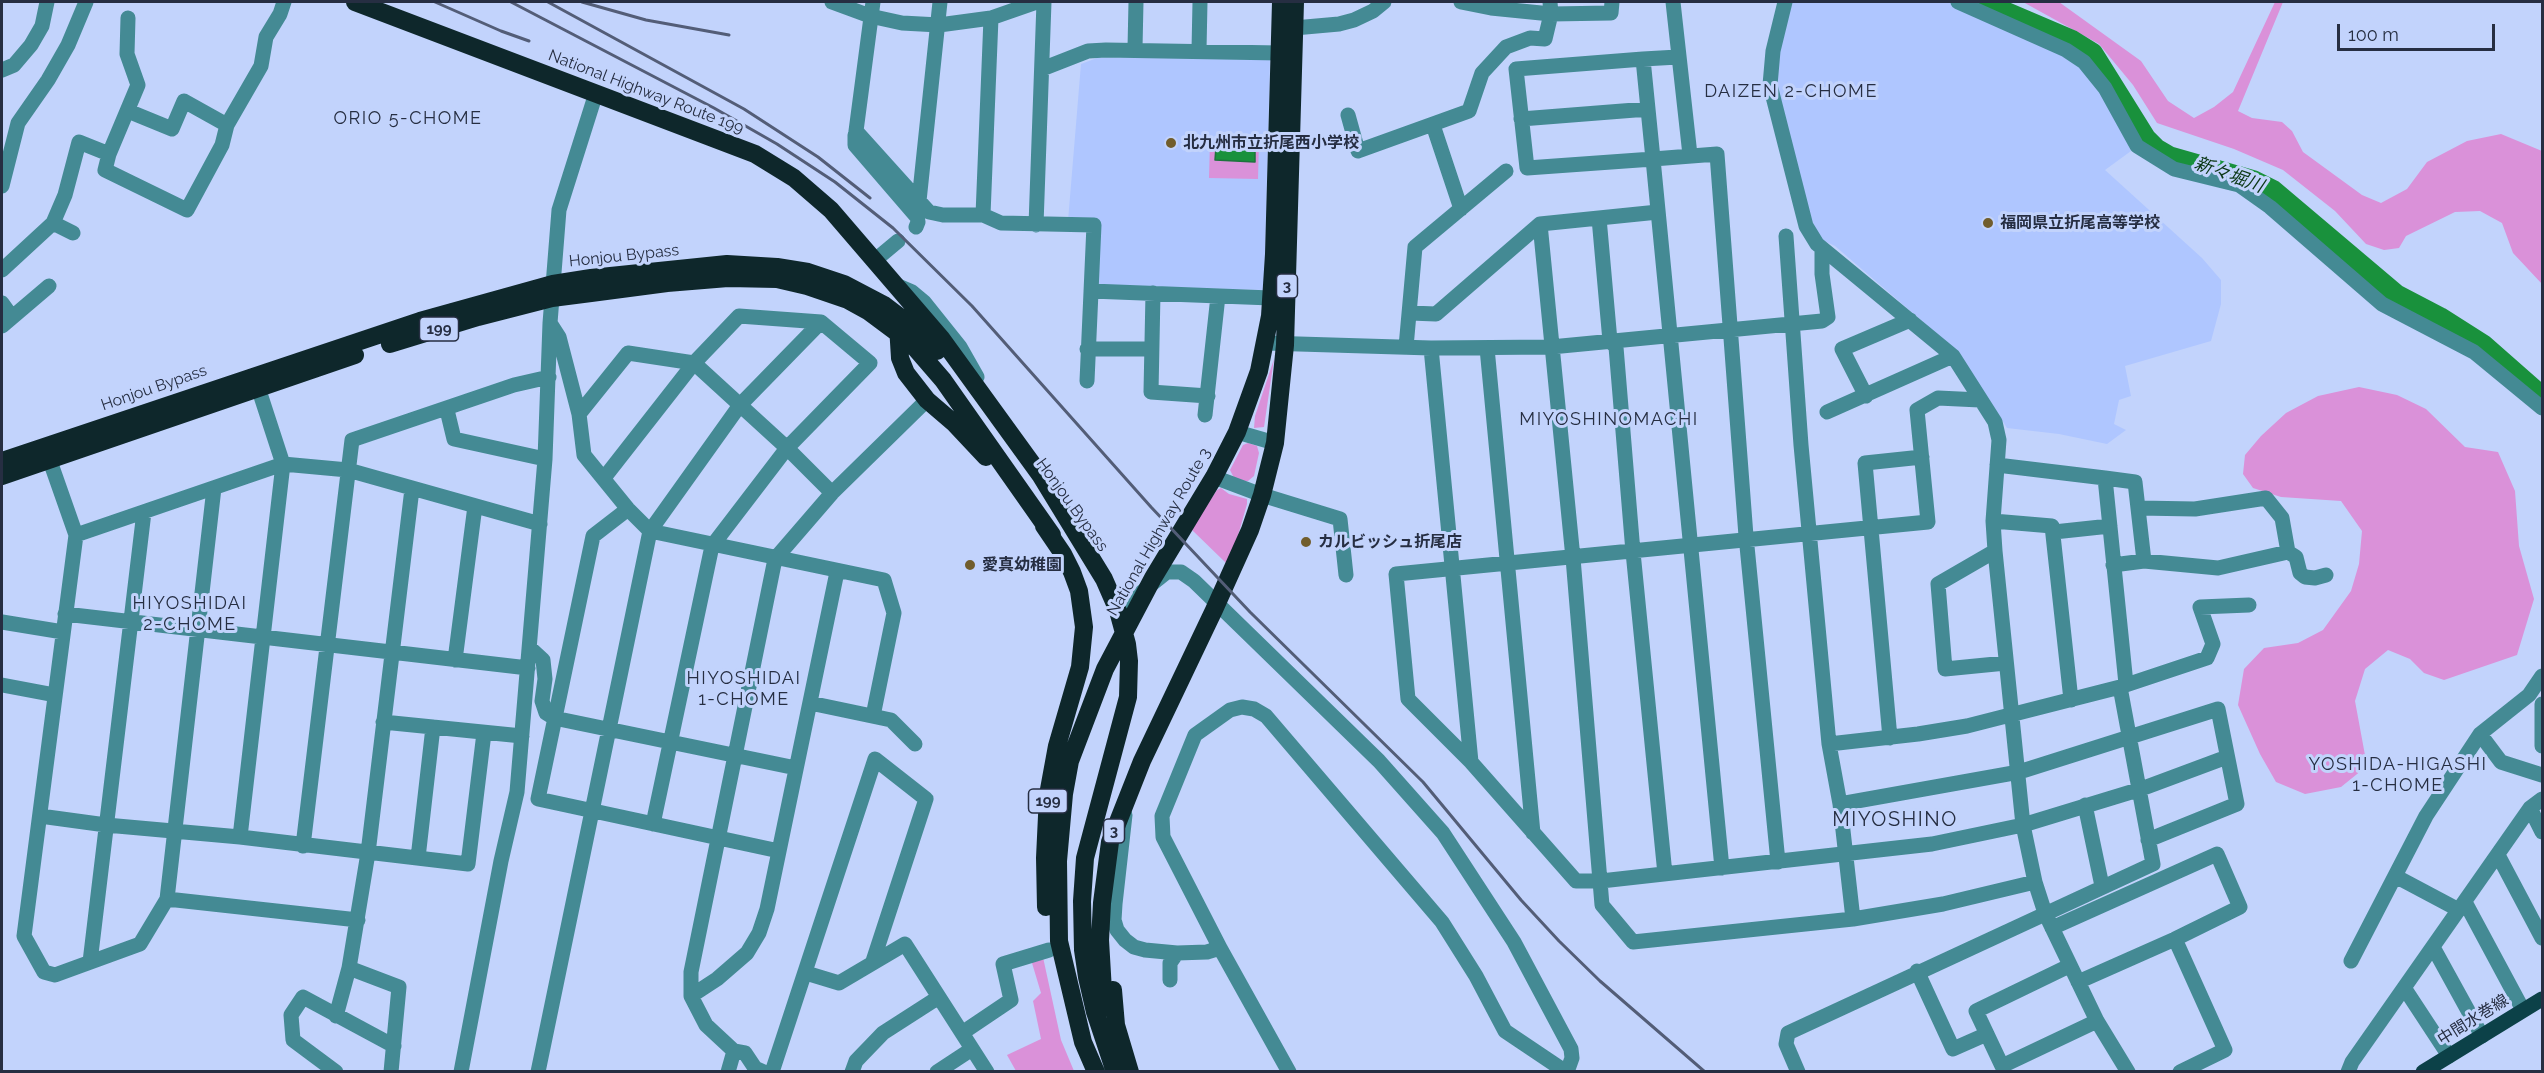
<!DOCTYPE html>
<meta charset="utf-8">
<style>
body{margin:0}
#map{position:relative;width:2544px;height:1073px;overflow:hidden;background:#c2d3fc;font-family:Raleway,sans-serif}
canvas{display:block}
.frame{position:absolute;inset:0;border:3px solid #262e42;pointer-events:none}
.scale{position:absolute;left:2337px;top:24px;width:158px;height:27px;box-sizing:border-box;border:3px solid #262e42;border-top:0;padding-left:8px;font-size:18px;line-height:21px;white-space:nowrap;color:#262e42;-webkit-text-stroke:4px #c2d3fc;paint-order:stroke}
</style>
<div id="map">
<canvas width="2544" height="1073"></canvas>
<div class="frame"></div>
<div class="scale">100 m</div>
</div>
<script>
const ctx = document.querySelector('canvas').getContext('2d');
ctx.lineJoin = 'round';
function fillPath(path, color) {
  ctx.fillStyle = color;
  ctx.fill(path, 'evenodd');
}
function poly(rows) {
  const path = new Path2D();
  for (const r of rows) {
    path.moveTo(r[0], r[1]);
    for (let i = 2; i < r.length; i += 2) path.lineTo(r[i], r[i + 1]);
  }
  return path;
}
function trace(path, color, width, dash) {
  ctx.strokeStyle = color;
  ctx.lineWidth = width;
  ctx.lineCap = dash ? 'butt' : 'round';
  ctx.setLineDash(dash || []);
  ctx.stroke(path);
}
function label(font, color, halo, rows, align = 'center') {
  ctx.font = font + ' Raleway,"Noto Sans JP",sans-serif';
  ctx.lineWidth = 6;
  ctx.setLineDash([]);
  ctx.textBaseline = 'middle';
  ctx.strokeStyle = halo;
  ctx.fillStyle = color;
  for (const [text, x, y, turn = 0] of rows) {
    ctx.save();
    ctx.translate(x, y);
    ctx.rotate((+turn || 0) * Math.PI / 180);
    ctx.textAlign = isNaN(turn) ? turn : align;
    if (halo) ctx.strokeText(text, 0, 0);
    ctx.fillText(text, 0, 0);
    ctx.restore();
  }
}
fillPath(poly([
 [1791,2,1949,2,2053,49,2080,66,2108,104,2131,151,2105,170,2202,258,2221,280,2221,304,2211,341,2125,366,2131,396,2119,400,2114,424,2126,430,2107,444,2059,434,2007,428,1958,352,1835,246,1818,238,1808,216,1776,85,1779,53],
 [1150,57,1270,60,1264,290,1095,285,1095,222,1068,221,1081,64,1097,58]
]), '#afc6ff');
fillPath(poly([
 [2023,2,2059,2,2141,61,2168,101,2194,118,2214,107,2233,92,2275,2,2283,2,2238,111,2252,118,2282,122,2292,131,2303,152,2362,195,2381,203,2407,189,2427,162,2467,141,2501,134,2542,151,2542,284,2513,253,2502,223,2480,211,2455,212,2406,236,2399,248,2384,250,2366,244,2335,211,2283,170,2234,149,2157,123,2133,85,2099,44],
 [1210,141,1259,142,1258,179,1209,178],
 [1274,359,1264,427,1254,428,1255,416],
 [2359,387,2397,395,2426,409,2465,447,2498,452,2515,491,2519,546,2534,599,2517,655,2444,680,2424,673,2410,659,2388,650,2365,669,2355,701,2367,766,2341,787,2305,794,2276,782,2260,754,2238,705,2244,669,2264,648,2298,643,2323,630,2351,591,2359,564,2362,531,2341,501,2281,497,2253,488,2243,474,2245,455,2261,436,2286,413,2318,396],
 [1248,443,1257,446,1259,453,1254,476,1248,481,1240,481,1234,478,1230,470,1243,445],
 [1221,488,1229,494,1247,499,1247,504,1237,539,1226,563,1191,529,1217,490],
 [1041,948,1061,1040,1074,1071,1016,1071,1007,1055,1041,1039,1033,1001,1041,993,1029,953]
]), '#da91d9');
const water = poly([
 [1216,147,1255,149,1255,162,1215,160,1216,147]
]);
fillPath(water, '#19913c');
trace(water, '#1d733e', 1.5);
trace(poly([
 [1983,2,2072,40,2093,53,2146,138,2157,149,2169,156,2253,180,2273,190,2396,294,2440,317,2484,345,2542,396]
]), '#19913c', 20);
trace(poly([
 [832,2,870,16,902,23,939,25,991,18,1037,2],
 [873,2,856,131,929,212,943,215,983,215,1001,223,1094,225,1087,381],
 [1461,2,1491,8,1551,14,1611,13,1612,2],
 [1673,2,1690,155],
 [1785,2,1773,51,1770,85,1806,226,1817,244,1953,356,1995,422,1999,440,1993,521,1995,551,2023,825,2035,882,2045,913,2097,1021,2128,1072],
 [1958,2,2066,50,2084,62,2105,88,2137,146,2174,169,2239,185,2270,207,2382,304,2474,352,2542,408],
 [128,18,127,54,138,85,109,154,105,170,187,210,222,145,227,125,261,66,266,37,280,14,284,2],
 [1283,29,1339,24,1354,20,1373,11,1384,2],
 [1135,48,1136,2],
 [1199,50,1200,2],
 [1643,59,1678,57],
 [1042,69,1088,51,1106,50,1280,53],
 [2,70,14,65,31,45,42,26,47,2],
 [128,111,172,129,184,101,227,125],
 [1348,115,1358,151,1469,111,1482,73,1506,47,1530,38,1545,39,1551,14,1550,2],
 [1521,119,1648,109],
 [1433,125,1461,209],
 [855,135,855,145,917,217,918,222,916,227],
 [2,186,18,123,48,80,68,45,86,2],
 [919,201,940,2],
 [983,215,991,18],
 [1599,218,1610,341,1616,347,1633,552,1665,874],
 [53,223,73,233],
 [1540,224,1573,558,1602,905,1633,942,1853,919,1943,904,2035,882],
 [1036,225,1044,2],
 [1786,236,1801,445,1829,744,1840,804,1853,919],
 [874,261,898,241],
 [2,270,53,223,65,195,79,142,109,154],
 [898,286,912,292,924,302,960,347,977,377],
 [1091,291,1271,298],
 [1153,293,1151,392,1208,396],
 [2,303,12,317],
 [1410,313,1436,314,1540,224,1658,212],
 [550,323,559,337,579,414,584,455,628,509,650,531,884,580,894,613,873,716],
 [2,326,49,286],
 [1266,343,1431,348,1551,347,1822,321,1828,317,1822,274,1822,248],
 [1406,347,1415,247,1506,171],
 [1431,348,1471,762],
 [1487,348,1533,833],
 [1087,349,1151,349],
 [1866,396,1842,349,1910,320],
 [1980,400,1938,398,1917,410,1928,522,1396,574,1408,699,1471,762,1576,881,1601,881,1932,844,2023,825,2141,789,2227,757],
 [447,410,454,439,545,459],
 [1827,412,1953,356],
 [579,414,628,353,694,363,787,448,832,493],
 [1205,415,1218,296],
 [1237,432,1275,443],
 [50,461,76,535,24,936,44,972,55,975,140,944,167,899,214,488],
 [1997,465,2105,478,2126,684],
 [1214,477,1262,495,1340,519,1346,575],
 [604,478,694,363,739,316,821,322,870,363,787,448,712,546,653,824],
 [2105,478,2135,482,2144,561,2113,565],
 [2139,508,2195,509,2266,498,2282,518,2288,552,2296,557,2300,573,2305,577,2315,578,2326,575],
 [628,509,593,536,538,799,779,851],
 [1993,521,2052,526,2071,700],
 [2054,532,2110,526],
 [76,535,283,464,348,470,540,524],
 [1995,551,1938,584,1945,669,2006,663],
 [2144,561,2218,568,2288,552],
 [1118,611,1167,572,1181,572,1194,581,1379,761,1443,833,1514,942,1571,1049,1572,1058,1567,1072],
 [65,614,528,668],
 [2,622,63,632],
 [530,648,543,660,545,679,542,701,546,713,554,718,796,768],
 [455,660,475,506],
 [2,685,55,695],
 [810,703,891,720,915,744],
 [2542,704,2542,746],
 [383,722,522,736],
 [2480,734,2501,762,2542,775],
 [1890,738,1865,463,1922,457],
 [1829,744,1918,734,1967,726,2120,687,2207,658,2213,644,2200,607,2249,605],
 [1840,804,2019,772,2218,709,2237,804,2148,840],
 [2085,805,2102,886],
 [2530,808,2542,832],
 [1125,815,1115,904,1114,920,1117,930,1125,940,1134,947,1145,950,1177,953,1207,952,1220,948,1289,1072],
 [40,816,106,825,240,837,468,864,484,733],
 [240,837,283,464,255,378],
 [303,846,352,440,514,385,549,377],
 [2498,855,2542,938],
 [418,858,433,727],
 [1722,868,1653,159,1643,59,1516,69,1527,168,1653,159,1717,154,1746,536,1778,862],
 [2395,876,2459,910],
 [167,899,358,920],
 [2465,902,2523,1010],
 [2052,928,2217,854,2240,907,2175,939,2225,1050,2180,1072],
 [2433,947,2482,1036],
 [1220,948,1163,837,1162,816,1195,735,1230,710,1242,707,1254,709,1266,716,1442,922,1476,976,1505,1031,1566,1072],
 [2351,961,2426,816,2480,734,2529,695,2542,676],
 [90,962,144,512],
 [2069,966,1976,1011,2002,1066,2097,1021],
 [349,968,399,987,391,1072],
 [1917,971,1953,1049,1987,1034],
 [806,973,839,983,905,944,987,1072],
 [1170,980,1170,963,1177,953],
 [2078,982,2175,939],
 [2405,989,2449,1056],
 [691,996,717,979,747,953,759,933,767,909,837,572],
 [336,1016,349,968,368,853,412,489],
 [962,1033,1011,1000,1003,964,1049,950],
 [336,1072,293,1040,291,1015,303,997,394,1046],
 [461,1072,501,861,517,792,545,459,550,323,559,210,596,93],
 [538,1072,650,531,740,405,821,322],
 [728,1072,734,1051],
 [764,1072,755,1068,745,1053,734,1051,706,1025,691,996,691,972,775,559,832,493,927,400],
 [772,1072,875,759,926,799,873,961],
 [852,1072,856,1061,883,1033,939,997],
 [937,1072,972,1049],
 [1798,1072,1786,1044,1788,1033,2153,864,2120,687],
 [2348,1072,2352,1062,2530,808,2542,799]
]), '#448a94', 15);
trace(poly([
 [2423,1072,2542,999]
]), '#0c4148', 15);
trace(poly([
 [355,2,755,154,794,178,831,210,941,338,1041,476,1104,579,1118,611,1127,644,1129,661,1128,697,1085,858,1082,901,1083,950,1087,977,1095,1012,1115,1072],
 [898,326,900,358,906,373,927,400,955,424,986,457],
 [390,344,478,317,552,298,591,293,667,283,728,278,777,279,807,286,848,300,868,311,911,343,943,380,1052,535],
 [2,461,420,321,553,284,591,278,727,264,777,267,808,272,844,284,884,305,909,324,937,351],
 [2,476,355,355],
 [1044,526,1063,554,1072,572,1079,591,1084,627,1080,667,1057,746,1048,795,1045,858,1046,907],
 [1113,990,1116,1025,1130,1072],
 [1104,1008,1100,940,1102,903,1110,842,1142,761,1214,610,1250,530,1262,495,1275,443,1285,345,1295,2],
 [1096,1072,1083,1042,1059,941,1058,861,1064,794,1070,761,1105,669,1153,578,1214,477,1237,432,1259,371,1270,316,1274,254,1281,2]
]), '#0e272b', 18);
trace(poly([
 [435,2,501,31,529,41],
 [511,2,714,108,777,144,835,182,893,228,972,306,1151,507,1250,612,1423,782,1521,900,1559,941,1600,981,1705,1072],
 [548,2,744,109,818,157,870,198],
 [582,2,646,20,729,35]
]), '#535d77', 3);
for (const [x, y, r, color] of [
 [1171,143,6,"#715d2c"],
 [1988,223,6,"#715d2c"],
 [1306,542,6,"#715d2c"],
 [970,565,6,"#715d2c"]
]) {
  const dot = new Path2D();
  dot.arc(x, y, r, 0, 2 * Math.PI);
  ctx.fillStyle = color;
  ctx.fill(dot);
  trace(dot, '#c2d3fc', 2);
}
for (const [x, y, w] of [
 [1287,286,21],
 [439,329,39],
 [1048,801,39],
 [1114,831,21]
]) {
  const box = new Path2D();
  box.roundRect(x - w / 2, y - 12, w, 24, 4.5);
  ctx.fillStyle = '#c2d3fc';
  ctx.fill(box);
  trace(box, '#262e42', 1.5);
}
label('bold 15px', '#262e42', null, [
 ["3",1287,286],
 ["199",439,329],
 ["199",1048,801],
 ["3",1114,831]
]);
label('16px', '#262e42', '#c2d3fc', [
 ["National Highway Route 199",646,92,21],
 ["Honjou Bypass",624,256,-6],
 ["Honjou Bypass",154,388,-19],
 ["Honjou Bypass",1072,505,54],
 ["National Highway Route 3",1159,532,-60],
 ["中間水巻線",2473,1020,-32]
]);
label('bold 16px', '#262e42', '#c2d3fc', [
 ["北九州市立折尾西小学校",1183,143],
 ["福岡県立折尾高等学校",2000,223],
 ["カルビッシュ折尾店",1318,542],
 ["愛真幼稚園",982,565]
], 'left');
ctx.letterSpacing = '1.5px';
label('18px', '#262e42', '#c2d3fc', [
 ["DAIZEN 2-CHOME",1791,92],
 ["ORIO 5-CHOME",408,119],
 ["MIYOSHINOMACHI",1609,420],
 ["HIYOSHIDAI",190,604],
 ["2-CHOME",190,625],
 ["HIYOSHIDAI",744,679],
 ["1-CHOME",744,700],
 ["YOSHIDA-HIGASHI",2398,765],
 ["1-CHOME",2398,786]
]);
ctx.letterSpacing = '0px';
label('italic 18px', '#0a3614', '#c2d3fc', [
 ["新々堀川",2229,175,20]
]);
ctx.letterSpacing = '1.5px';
label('20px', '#262e42', '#c2d3fc', [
 ["MIYOSHINO",1895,820]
]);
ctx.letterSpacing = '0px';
</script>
